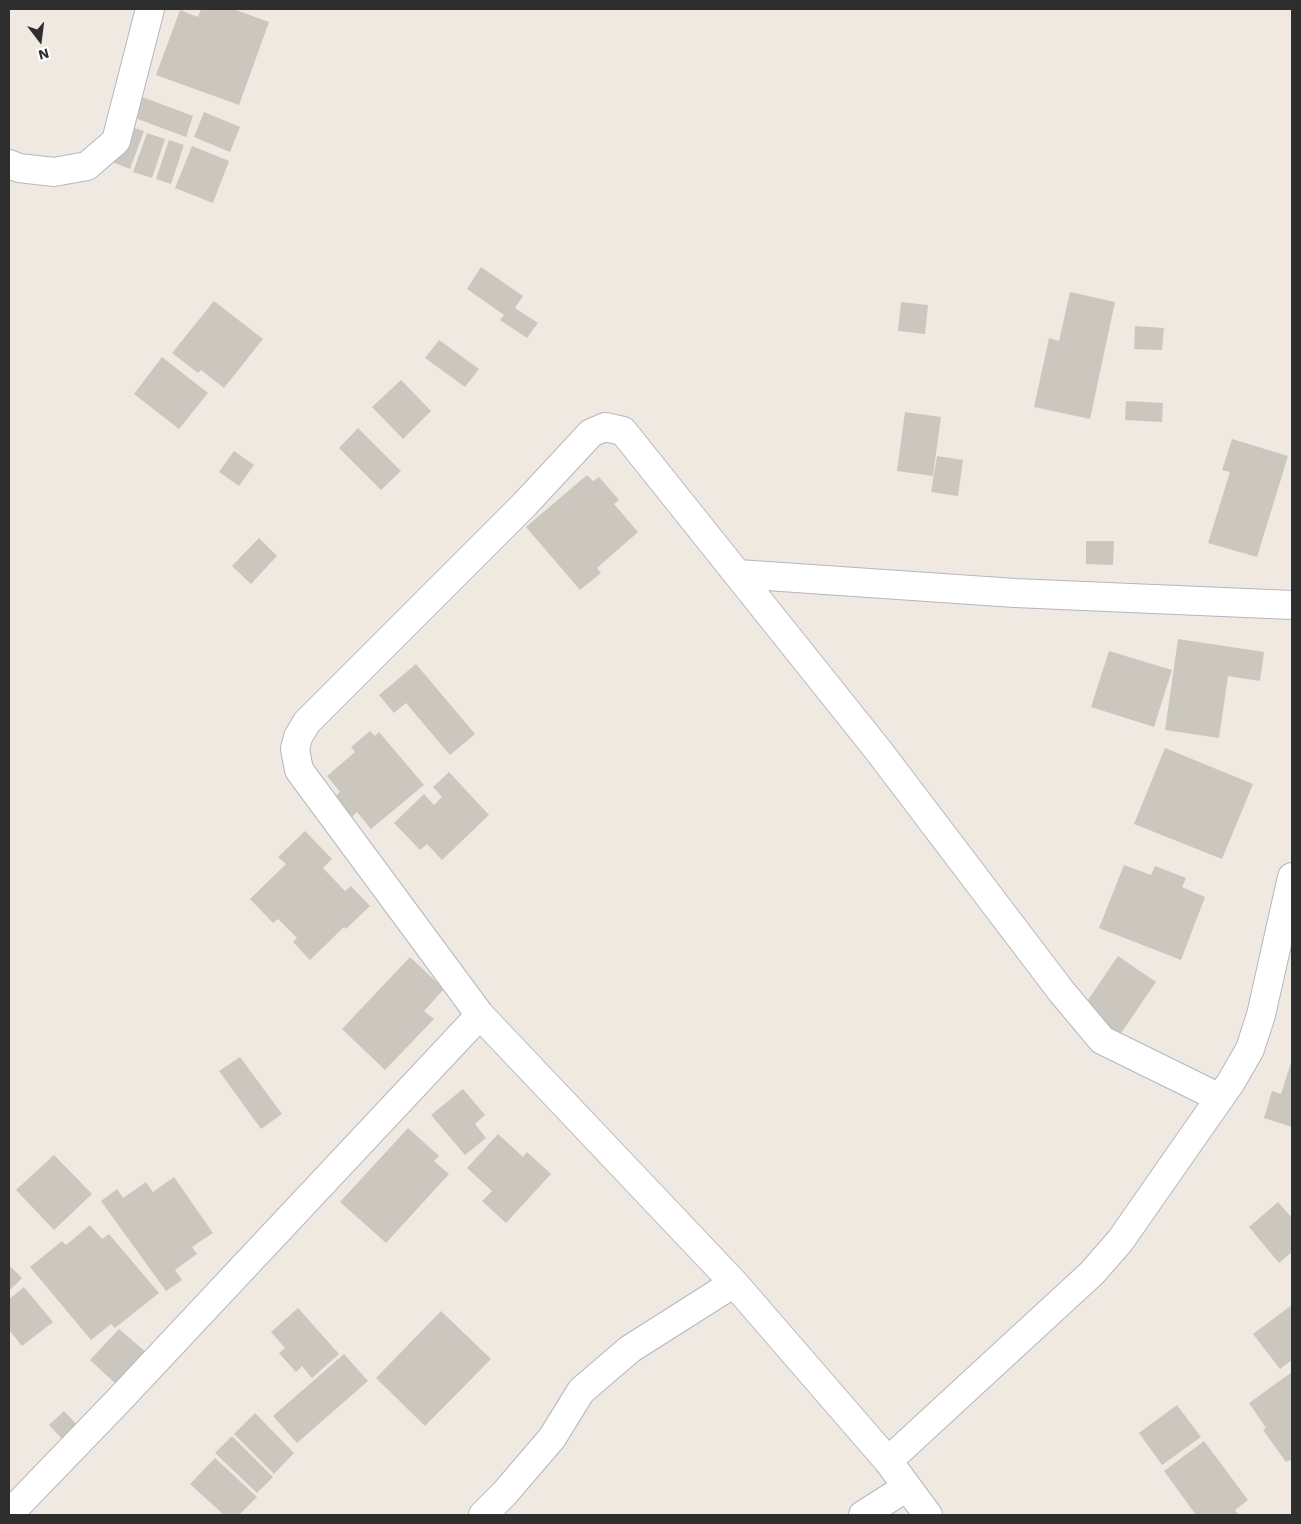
<!DOCTYPE html>
<style>
body{margin:0}
#map{position:relative;width:1301px;height:1524px;overflow:hidden;background:#efe9e1;font-family:"Work Sans",sans-serif}
canvas{display:block}
.frame{position:absolute;inset:0;border:10px solid #2e2e2e;pointer-events:none}
.north{position:absolute;left:15px;top:15px;width:50px;height:50px;-webkit-text-stroke:4px #fff;paint-order:stroke;rotate:165deg;font-size:14px;font-weight:700;line-height:20px;text-align:center;color:#2e2e2e}
.north::after{content:'';display:block;margin:auto;width:18px;height:22px;background:#2e2e2e;clip-path:polygon(50% 0,100% 100%,50% 72%,0 100%)}
</style>
<div id="map">
<canvas width="1301" height="1524"></canvas>
<div class="frame"></div>
<div class="north">N</div>
</div>
<script>
const ctx = document.querySelector('canvas').getContext('2d');
ctx.lineJoin = 'round';
function fillPath(path, color) {
  ctx.fillStyle = color;
  ctx.fill(path, 'evenodd');
}
function poly(rows) {
  const path = new Path2D();
  for (const r of rows) {
    path.moveTo(r[0], r[1]);
    for (let i = 2; i < r.length; i += 2) path.lineTo(r[i], r[i + 1]);
  }
  return path;
}
function trace(path, color, width, dash) {
  ctx.strokeStyle = color;
  ctx.lineWidth = width;
  ctx.lineCap = dash ? 'butt' : 'round';
  ctx.setLineDash(dash || []);
  ctx.stroke(path);
}
fillPath(poly([
 [201,9,233,9,269,22,239,105,156,75,180,10,198,17],
 [134,94,193,116,186,137,127,115],
 [204,112,240,127,230,152,194,137],
 [125,125,144,131,130,169,112,162],
 [147,133,165,139,152,178,133,172],
 [169,140,184,145,171,184,156,179],
 [192,146,229,161,213,203,175,188],
 [481,267,523,296,515,308,538,323,527,338,500,320,504,315,467,289],
 [1070,292,1115,302,1090,419,1034,407,1049,338,1059,341],
 [214,301,263,339,224,388,201,370,198,373,172,353],
 [901,302,928,305,925,334,898,331],
 [1135,326,1164,328,1162,350,1134,349],
 [439,340,479,369,465,387,425,358],
 [162,357,208,393,179,429,134,394],
 [401,380,431,411,403,439,372,407],
 [1126,401,1163,403,1162,422,1125,420],
 [905,412,941,417,933,476,897,471],
 [358,428,401,471,381,490,339,448],
 [1232,439,1288,456,1257,557,1208,543,1230,472,1222,470],
 [234,451,254,465,239,486,219,472],
 [937,456,963,460,958,496,931,492],
 [587,475,593,481,599,477,619,500,614,504,638,532,597,568,601,573,580,590,526,527],
 [259,538,277,556,251,584,232,566],
 [1086,541,1114,541,1113,565,1086,564],
 [1178,639,1264,652,1260,681,1228,676,1219,738,1165,730],
 [1109,651,1172,670,1154,727,1091,707],
 [416,664,475,734,450,755,406,703,394,713,379,695],
 [370,731,375,736,379,732,424,785,371,829,357,812,351,818,333,798,340,792,327,776,355,752,351,747],
 [1165,748,1253,784,1222,859,1134,824],
 [449,772,489,815,442,860,427,844,420,850,394,823,424,794,434,805,442,797,433,787],
 [305,831,332,859,323,868,345,891,351,886,370,906,346,929,344,927,310,960,293,942,297,938,278,919,273,923,250,899,286,864,278,857],
 [1124,865,1151,875,1155,866,1186,878,1182,887,1205,897,1181,960,1099,928],
 [1118,956,1156,982,1117,1039,1083,1007],
 [410,957,444,989,424,1011,434,1019,385,1070,342,1029],
 [240,1057,282,1114,261,1129,219,1071],
 [1292,1059,1292,1127,1264,1118,1272,1091,1281,1094],
 [463,1089,485,1115,475,1124,486,1138,465,1155,431,1115],
 [408,1128,439,1156,434,1161,449,1174,386,1243,340,1202],
 [498,1134,523,1157,527,1152,551,1174,506,1223,482,1201,492,1191,467,1168],
 [54,1155,92,1194,54,1230,16,1190],
 [174,1177,213,1233,192,1247,197,1254,175,1270,182,1280,166,1291,101,1201,117,1189,123,1198,146,1182,153,1192],
 [1278,1202,1292,1218,1292,1252,1279,1263,1249,1227],
 [90,1225,102,1239,109,1234,159,1293,115,1328,111,1324,91,1340,30,1267,62,1241,66,1245],
 [9,1265,22,1278,9,1291],
 [24,1287,53,1322,22,1346,9,1330,9,1299],
 [1292,1305,1292,1360,1280,1369,1253,1334],
 [298,1308,339,1354,312,1378,302,1366,296,1372,279,1353,285,1348,271,1332],
 [441,1311,491,1359,425,1426,376,1378],
 [119,1329,147,1353,117,1385,90,1360],
 [344,1354,368,1381,297,1443,273,1416],
 [1292,1372,1292,1462,1290,1460,1286,1462,1263,1430,1266,1428,1249,1403],
 [1177,1405,1201,1437,1162,1465,1139,1433],
 [64,1411,84,1432,69,1446,49,1425],
 [255,1413,294,1453,274,1474,234,1434],
 [232,1436,273,1477,257,1493,215,1453],
 [1204,1441,1248,1500,1235,1510,1239,1515,1196,1515,1164,1471],
 [215,1458,257,1497,239,1515,224,1515,190,1484]
]), '#cbc7bf');
const street = poly([
 [9,164,19,168,54,172,87,166,116,141,150,9],
 [738,574,1015,593,1292,605],
 [888,1461,1092,1273,1120,1241,1231,1082,1250,1049,1261,1015,1292,877],
 [9,1514,118,1401,480,1015],
 [483,1515,504,1494,552,1438,581,1391,630,1349,734,1283],
 [863,1515,907,1487],
 [928,1515,888,1461,734,1283,480,1015,299,770,295,749,298,737,307,722,525,504,591,433,605,427,623,431,878,750,1061,991,1102,1040,1220,1098]
]);
trace(street, '#b4b7c1', 30);
trace(street, '#fff', 28);
</script>
